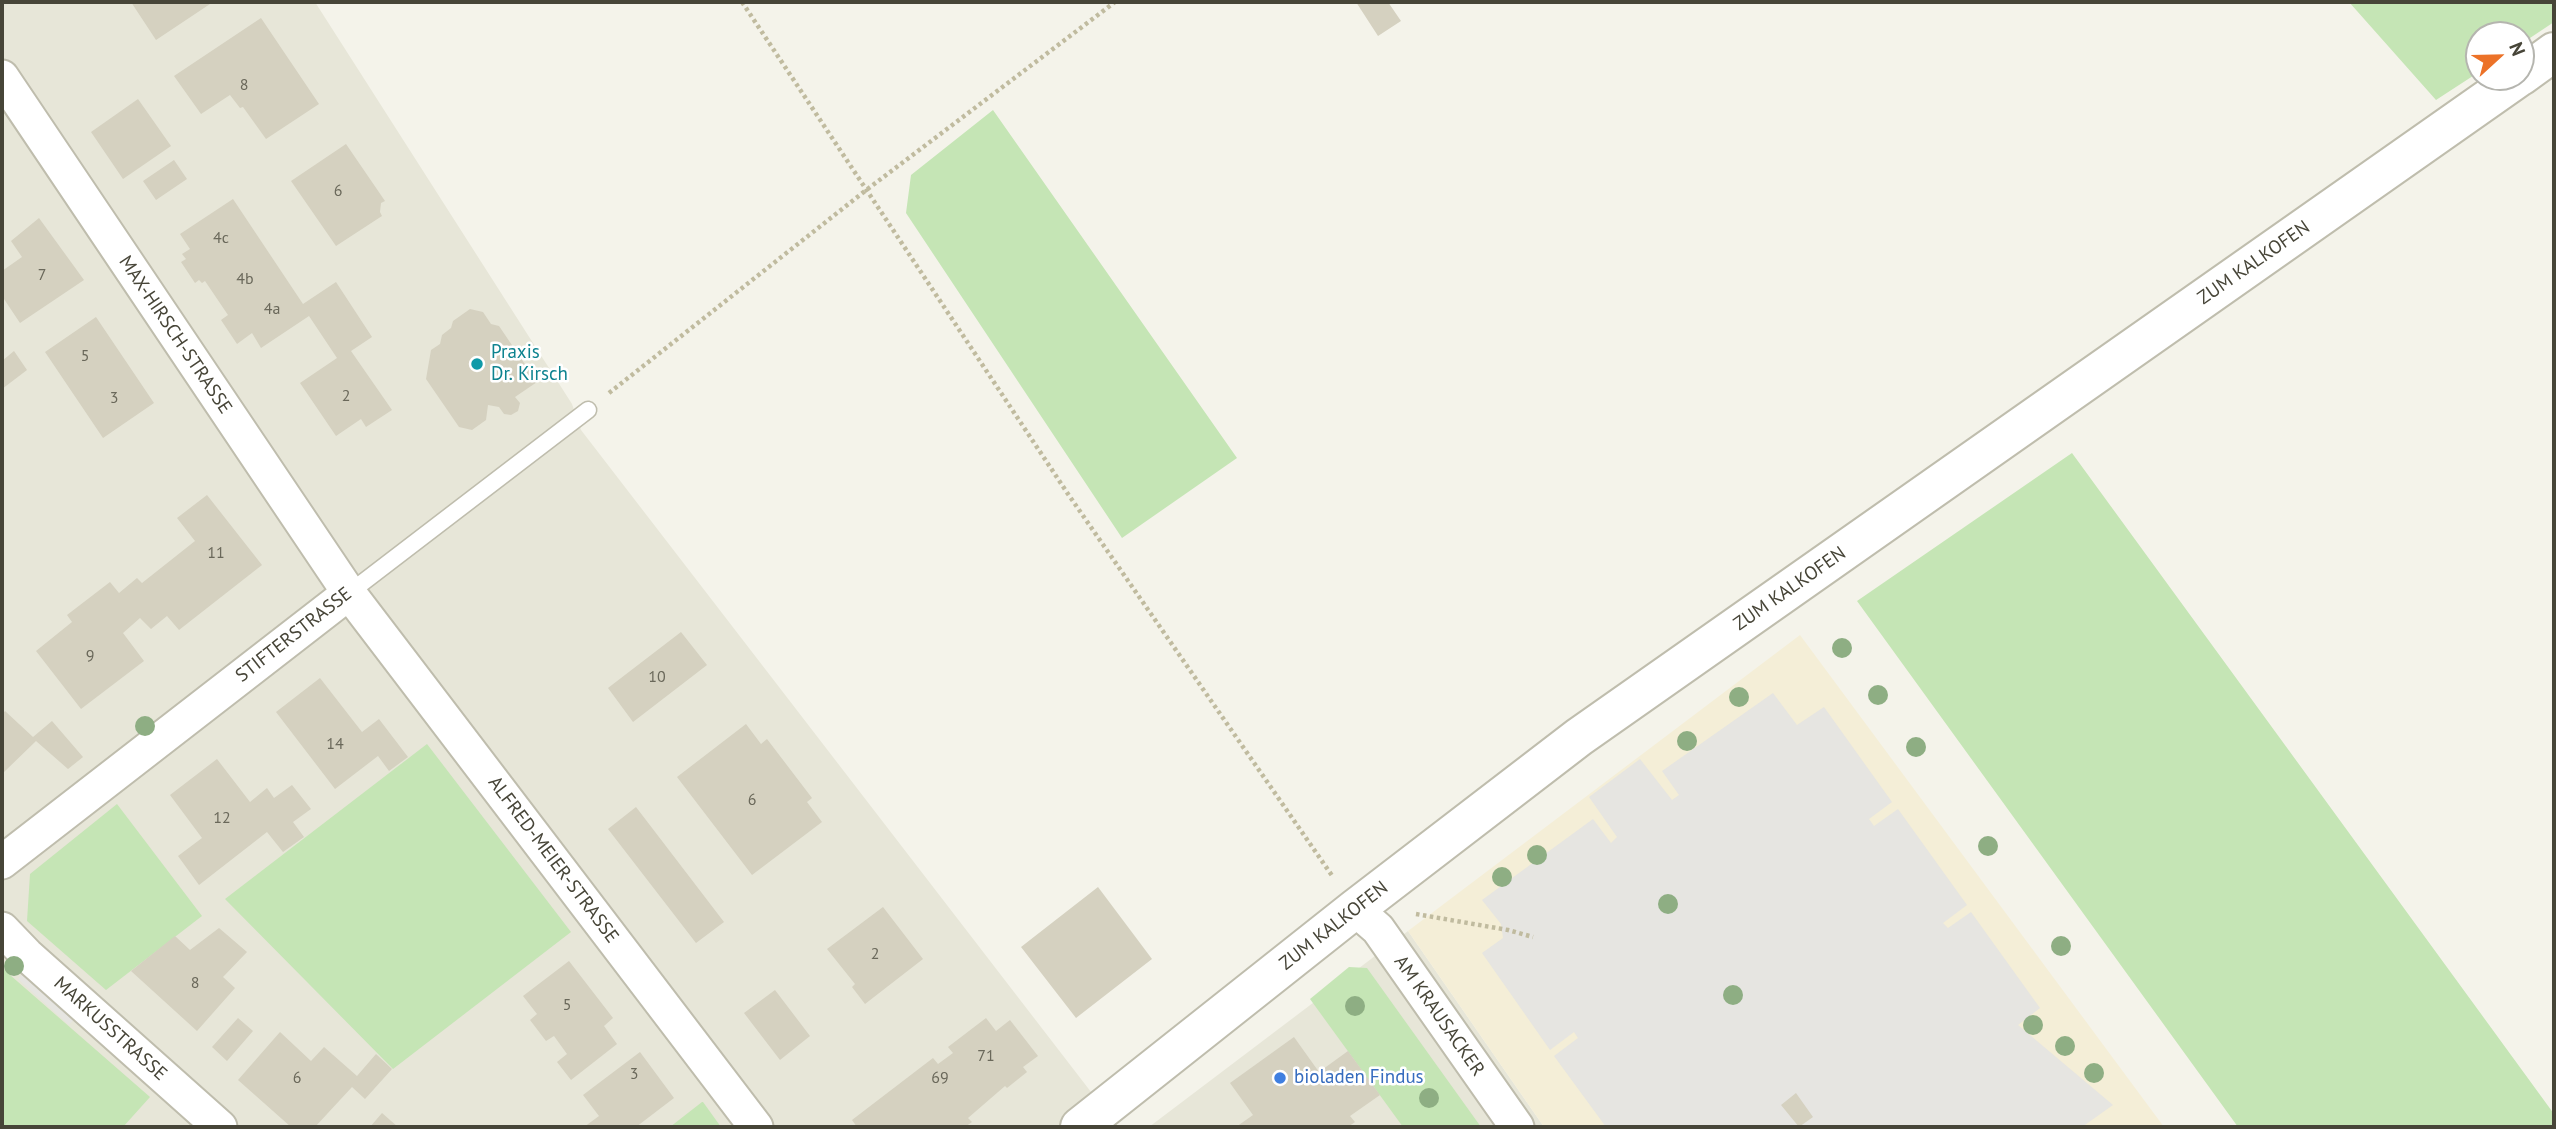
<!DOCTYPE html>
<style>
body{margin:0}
#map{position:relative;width:2556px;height:1129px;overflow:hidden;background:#f4f3ea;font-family:"PT Sans",sans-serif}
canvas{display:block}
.frame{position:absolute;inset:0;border:4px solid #474538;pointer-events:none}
.north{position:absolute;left:2465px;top:21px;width:70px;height:70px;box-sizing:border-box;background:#fff;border:2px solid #b5b5af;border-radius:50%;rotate:68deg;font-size:19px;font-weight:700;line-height:28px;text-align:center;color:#474538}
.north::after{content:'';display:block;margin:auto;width:24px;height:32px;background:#ec7228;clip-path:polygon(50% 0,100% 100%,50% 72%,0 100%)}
</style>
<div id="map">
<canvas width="2556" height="1129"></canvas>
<div class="frame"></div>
<div class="north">N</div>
</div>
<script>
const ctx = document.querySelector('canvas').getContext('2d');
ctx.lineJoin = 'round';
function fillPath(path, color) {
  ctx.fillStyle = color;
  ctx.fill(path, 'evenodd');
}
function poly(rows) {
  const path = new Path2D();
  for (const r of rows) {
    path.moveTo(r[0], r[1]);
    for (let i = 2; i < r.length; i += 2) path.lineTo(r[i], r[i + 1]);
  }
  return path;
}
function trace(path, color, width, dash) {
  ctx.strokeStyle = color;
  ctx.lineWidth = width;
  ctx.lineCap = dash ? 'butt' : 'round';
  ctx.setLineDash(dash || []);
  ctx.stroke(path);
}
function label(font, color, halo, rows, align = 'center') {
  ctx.font = font + ' "PT Sans",sans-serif';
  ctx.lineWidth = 5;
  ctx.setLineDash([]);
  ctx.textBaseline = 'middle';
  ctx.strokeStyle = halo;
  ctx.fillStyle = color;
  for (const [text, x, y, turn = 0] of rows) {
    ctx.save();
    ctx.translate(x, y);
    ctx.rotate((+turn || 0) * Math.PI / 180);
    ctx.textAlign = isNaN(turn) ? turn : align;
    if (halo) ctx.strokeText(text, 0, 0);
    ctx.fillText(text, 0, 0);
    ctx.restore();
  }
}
fillPath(poly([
 [2,2,315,2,572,404,581,430,1118,1127,2,1127],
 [1408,931,1544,1127,1149,1127]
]), '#e7e6d8');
fillPath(poly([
 [1800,635,2164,1127,1544,1127,1408,931]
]), '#f4eed7');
fillPath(poly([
 [2349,2,2554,2,2554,22,2521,44,2521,35,2479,35,2479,72,2436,100],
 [993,110,1237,458,1122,538,906,213,911,175],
 [2072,453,2554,1114,2554,1127,2238,1127,1857,601],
 [427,744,571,932,393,1069,225,899],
 [117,804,202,916,106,990,27,921,30,874],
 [1349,967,1367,968,1481,1127,1403,1127,1310,999],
 [2,968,150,1097,123,1127,2,1127],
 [703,1102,721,1127,670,1127,702,1102]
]), '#c5e5b5');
fillPath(poly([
 [1773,693,1797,725,1824,707,1892,802,1869,819,1874,826,1898,809,1967,905,1943,923,1948,928,1971,912,2040,1008,2018,1025,2113,1105,2082,1127,1606,1127,1554,1056,1578,1038,1574,1032,1550,1050,1482,953,1503,938,1501,924,1482,900,1593,819,1611,843,1617,837,1589,797,1640,759,1672,800,1679,795,1662,771],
 [27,969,78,1015,69,1025,18,979]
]), '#e6e5e1');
fillPath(poly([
 [131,2,213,2,156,40],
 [1356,2,1388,2,1401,21,1378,36],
 [261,18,319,104,266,139,243,107,240,108,230,95,201,114,174,76],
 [138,99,171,146,123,179,91,132],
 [346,144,385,201,381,203,380,212,382,216,336,246,291,181],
 [174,160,187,179,156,200,143,181],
 [233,199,303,304,336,282,372,337,351,351,392,410,366,427,361,419,336,436,300,383,337,358,309,316,261,348,252,333,237,344,221,320,228,315,205,281,202,283,199,280,195,283,181,262,186,259,182,254,190,249,180,234],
 [39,218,84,280,20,323,2,296,2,271,22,257,11,241],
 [470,309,483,312,491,324,499,326,537,382,515,397,520,403,518,411,511,415,504,414,499,407,488,405,486,420,472,430,459,427,426,379,431,350,440,344,442,335,451,328,453,321],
 [96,317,154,403,103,438,45,352],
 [14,351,27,370,2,389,2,361],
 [207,495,262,565,179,630,167,616,151,629,140,618,123,633,144,661,81,709,36,651,72,622,67,615,110,582,119,593,137,578,142,583,195,541,177,518],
 [681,632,707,665,633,722,608,688],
 [320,678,362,732,379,719,408,757,389,771,378,756,335,789,276,712],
 [5,711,33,737,52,721,83,757,68,769,36,741,2,774,2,715],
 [746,724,761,744,767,739,812,798,807,802,822,822,752,875,677,777],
 [217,759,250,802,267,788,274,798,292,785,311,809,293,822,304,837,283,852,267,832,199,885,178,856,202,838,170,795],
 [636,807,724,922,696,943,608,829],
 [1098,887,1152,959,1076,1018,1021,947],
 [883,907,923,959,865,1004,852,987,855,984,827,949],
 [219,928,247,952,223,977,235,988,197,1031,131,971,175,936,190,950],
 [569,961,613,1018,604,1026,617,1044,571,1080,557,1062,567,1054,554,1036,546,1041,530,1020,537,1014,523,996],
 [775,990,810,1036,780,1060,744,1013],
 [238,1018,253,1031,227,1061,212,1047],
 [986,1018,996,1031,1010,1020,1038,1056,1023,1067,1027,1072,1007,1088,1005,1086,968,1118,972,1122,965,1127,857,1127,852,1120,933,1058,938,1064,953,1053,948,1047],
 [280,1032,311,1061,324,1047,357,1076,376,1054,392,1069,365,1099,352,1087,315,1127,291,1127,238,1080],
 [1294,1037,1319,1072,1348,1051,1380,1095,1350,1116,1355,1122,1348,1127,1236,1127,1253,1115,1230,1083],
 [640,1052,674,1098,636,1127,584,1127,599,1116,583,1095],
 [1796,1093,1813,1117,1799,1127,1781,1105],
 [382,1113,398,1127,370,1127]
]), '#d5d1c0');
const service = poly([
 [349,593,588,410]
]);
const minor = poly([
 [2,77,349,593,756,1127],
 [2,862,349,593],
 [1355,909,1378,929,1517,1127],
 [2,929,27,955,220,1127]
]);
const tertiary = poly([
 [2521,76,2554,52],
 [1080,1127,1355,909,1579,737,2519,77]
]);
trace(service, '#bfbdad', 19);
trace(minor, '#bfbdad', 37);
trace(tertiary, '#bfbdad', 42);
trace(poly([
 [742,2,1068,494,1333,877],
 [609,393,865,191,1115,2],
 [1416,914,1508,930,1533,937]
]), '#c0bb9f', 4.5, [3.5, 3.5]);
trace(service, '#fff', 16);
trace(minor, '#fff', 33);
trace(tertiary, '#fff', 38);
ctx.fillStyle = '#8eae83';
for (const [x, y] of [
 [1842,648],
 [1878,695],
 [1739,697],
 [145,726],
 [1687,741],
 [1916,747],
 [1988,846],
 [1537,855],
 [1502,877],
 [1668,904],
 [2061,946],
 [14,966],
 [1733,995],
 [1355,1006],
 [2033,1025],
 [2065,1046],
 [2094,1073],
 [1429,1098]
]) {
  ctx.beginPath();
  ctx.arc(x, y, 10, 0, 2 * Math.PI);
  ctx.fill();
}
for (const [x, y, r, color] of [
 [477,364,7,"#0f9aa8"],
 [1280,1078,7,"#3f7fe0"]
]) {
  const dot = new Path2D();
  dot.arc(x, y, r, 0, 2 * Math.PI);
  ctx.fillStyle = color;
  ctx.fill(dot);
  trace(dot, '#fff', 2.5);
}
label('16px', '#6a685a', null, [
 ["8",244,85],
 ["6",338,191],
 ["4c",221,238],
 ["7",42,275],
 ["4b",245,279],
 ["4a",272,309],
 ["5",85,356],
 ["2",346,396],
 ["3",114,398],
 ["11",216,553],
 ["9",90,656],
 ["10",657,677],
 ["14",335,744],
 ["6",752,800],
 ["12",222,818],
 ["2",875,954],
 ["8",195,983],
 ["5",567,1005],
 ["71",986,1056],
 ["3",634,1074],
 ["6",297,1078],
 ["69",940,1078]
]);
label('19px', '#474538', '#fff', [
 ["ZUM KALKOFEN",2254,263,-35],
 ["MAX-HIRSCH-STRASSE",175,335,56],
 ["ZUM KALKOFEN",1790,589,-35],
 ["STIFTERSTRASSE",294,635,-38],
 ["ALFRED-MEIER-STRASSE",553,860,53],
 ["ZUM KALKOFEN",1334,926,-38],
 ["AM KRAUSACKER",1439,1016,55],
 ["MARKUSSTRASSE",110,1029,42]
]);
label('19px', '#0d838f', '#fff', [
 ["Praxis",491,353],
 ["Dr. Kirsch",491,375]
], 'left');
label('19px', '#366cbe', '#fff', [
 ["bioladen Findus",1294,1078]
], 'left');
</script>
